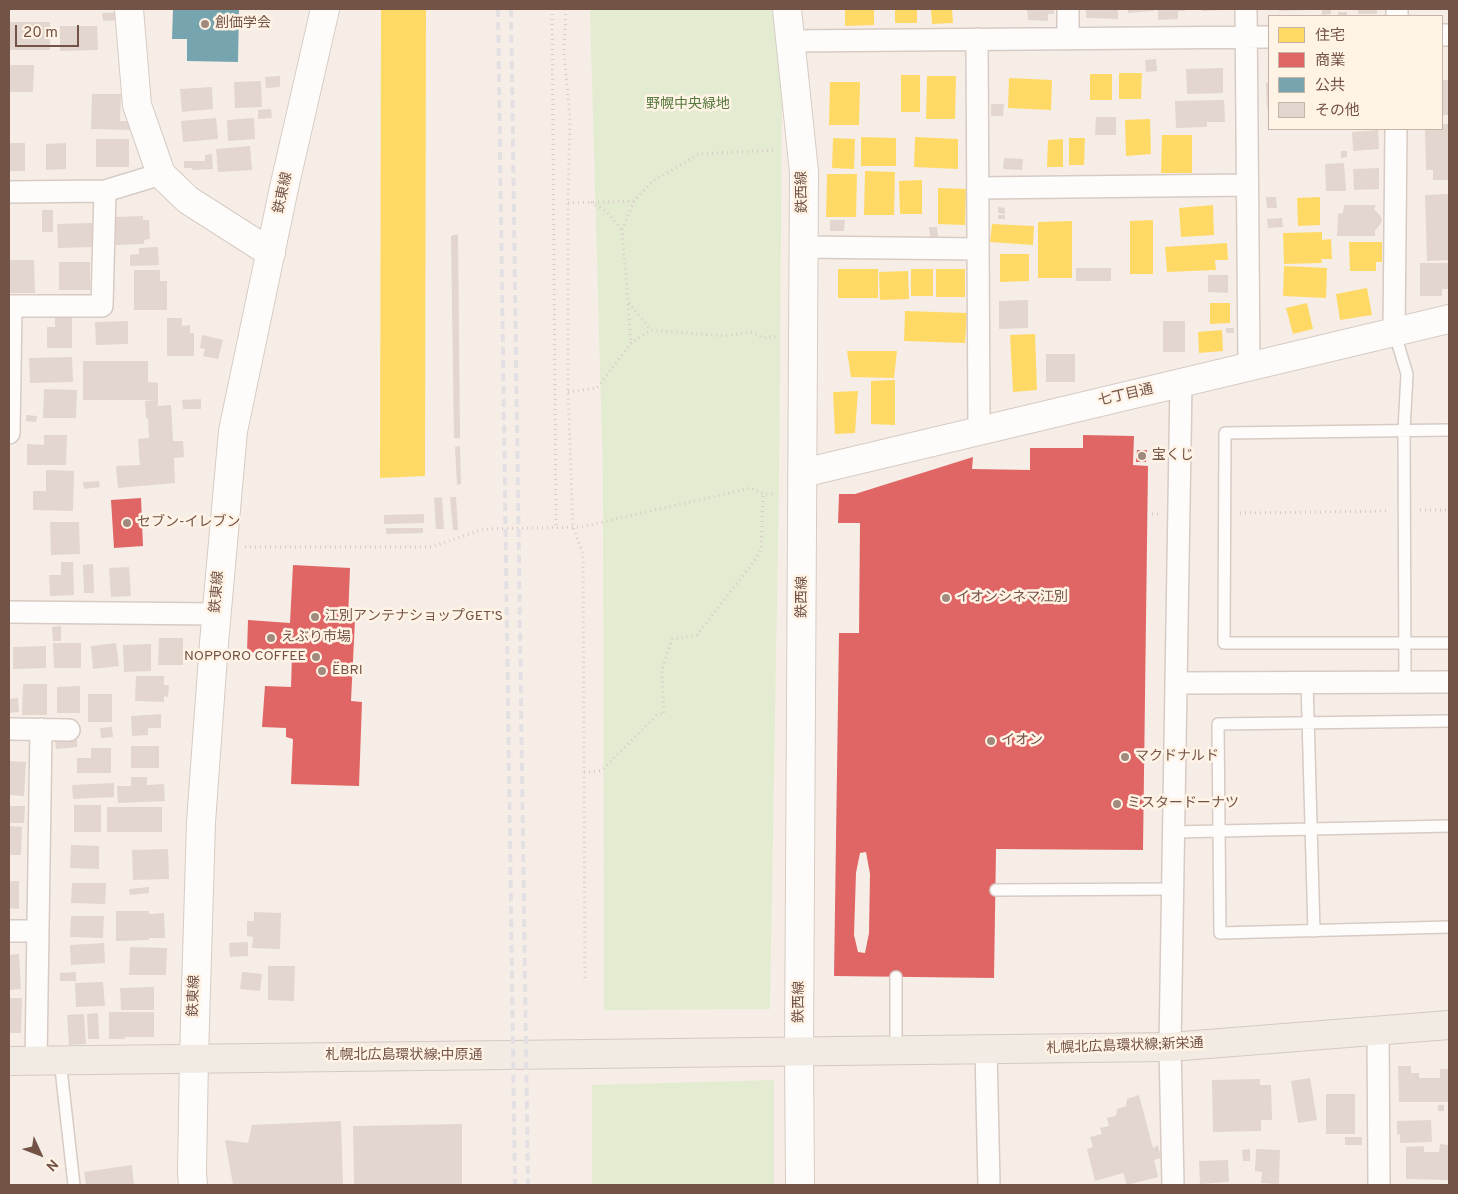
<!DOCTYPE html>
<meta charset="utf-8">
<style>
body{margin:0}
#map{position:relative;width:1458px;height:1194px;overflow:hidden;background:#f6eee6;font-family:Overpass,"Noto Sans JP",sans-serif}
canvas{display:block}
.frame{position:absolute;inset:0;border:10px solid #735346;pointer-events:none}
.legend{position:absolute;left:1268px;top:15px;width:175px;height:115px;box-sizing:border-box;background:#fff3e6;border:1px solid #c7b3a6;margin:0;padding:6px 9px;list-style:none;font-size:15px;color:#735346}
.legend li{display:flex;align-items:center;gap:10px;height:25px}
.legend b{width:25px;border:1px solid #c7b3a6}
.north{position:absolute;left:15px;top:1129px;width:50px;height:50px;-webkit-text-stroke:4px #fff3e6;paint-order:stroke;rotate:133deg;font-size:14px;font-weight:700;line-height:20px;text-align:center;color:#735346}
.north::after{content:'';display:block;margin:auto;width:18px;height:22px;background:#735346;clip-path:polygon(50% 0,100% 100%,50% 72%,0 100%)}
.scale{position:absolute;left:15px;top:25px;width:64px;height:22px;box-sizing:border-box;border:2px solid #735346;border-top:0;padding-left:6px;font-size:15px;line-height:18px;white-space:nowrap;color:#735346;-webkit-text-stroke:4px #fff3e6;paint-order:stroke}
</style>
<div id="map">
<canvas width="1458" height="1194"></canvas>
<div class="frame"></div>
<ul class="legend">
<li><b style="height:14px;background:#ffd966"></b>住宅</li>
<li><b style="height:14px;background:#e06666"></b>商業</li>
<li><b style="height:14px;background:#76a5af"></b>公共</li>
<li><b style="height:14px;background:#e2d6ce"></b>その他</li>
</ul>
<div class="north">N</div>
<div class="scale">20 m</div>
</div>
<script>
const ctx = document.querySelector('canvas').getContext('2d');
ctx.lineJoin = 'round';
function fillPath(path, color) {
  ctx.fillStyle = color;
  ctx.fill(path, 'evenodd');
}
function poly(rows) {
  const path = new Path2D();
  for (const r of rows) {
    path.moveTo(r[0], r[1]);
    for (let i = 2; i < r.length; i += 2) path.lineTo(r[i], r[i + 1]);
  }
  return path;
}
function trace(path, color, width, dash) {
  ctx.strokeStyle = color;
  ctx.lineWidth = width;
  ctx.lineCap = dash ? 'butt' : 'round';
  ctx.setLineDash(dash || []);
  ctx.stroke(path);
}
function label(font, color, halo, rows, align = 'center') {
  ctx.font = font + ' Overpass,"Noto Sans JP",sans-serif';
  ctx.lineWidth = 5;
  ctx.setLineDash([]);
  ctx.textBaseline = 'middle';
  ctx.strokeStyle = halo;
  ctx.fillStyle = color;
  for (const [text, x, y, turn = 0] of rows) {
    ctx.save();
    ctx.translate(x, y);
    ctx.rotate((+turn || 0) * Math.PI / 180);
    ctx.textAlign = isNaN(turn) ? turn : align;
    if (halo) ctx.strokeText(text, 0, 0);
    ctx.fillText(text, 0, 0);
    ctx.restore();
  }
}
fillPath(poly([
 [590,9,772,9,782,100,779,485,770,1009,604,1010,603,477],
 [774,1080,774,1185,592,1185,592,1085]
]), '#e3ecd0');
fillPath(poly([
 [381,9,426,9,425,476,380,478],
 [845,9,874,9,874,25,845,26],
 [895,9,917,9,917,23,895,23],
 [931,9,952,9,953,23,932,24],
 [1119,73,1142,73,1141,99,1119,99],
 [1090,74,1112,74,1112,100,1090,100],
 [901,75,920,75,920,112,901,112],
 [927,76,956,76,955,119,926,119],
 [1009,78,1052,80,1051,110,1008,108],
 [830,82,860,82,859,125,829,125],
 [1150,119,1151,154,1126,156,1125,120],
 [1162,135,1192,135,1192,173,1161,173],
 [861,137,896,138,896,166,861,166],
 [915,137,958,139,958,169,914,167],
 [833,138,855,139,854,169,832,168],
 [1069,138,1085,138,1084,165,1069,165],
 [1063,139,1063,167,1047,167,1048,140],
 [865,171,895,172,894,215,864,215],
 [827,174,857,174,856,217,826,217],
 [922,180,922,214,900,214,899,181],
 [938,188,966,189,965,225,938,224],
 [1320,197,1320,225,1298,226,1297,198],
 [1213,205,1214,235,1181,237,1179,208],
 [1153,220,1153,274,1130,274,1130,221],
 [1072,221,1072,278,1038,278,1038,222],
 [992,224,1034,226,1033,245,990,242],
 [1322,232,1322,240,1331,239,1332,259,1321,259,1322,263,1284,264,1283,233],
 [1349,242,1382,242,1382,262,1376,262,1376,271,1350,271],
 [1227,243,1228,260,1215,260,1216,270,1167,272,1165,247],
 [1000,254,1029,254,1029,281,1000,282],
 [1284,266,1327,268,1326,298,1283,296],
 [838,269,878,269,878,298,838,298],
 [911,269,933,269,933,296,911,296],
 [936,269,965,269,965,297,936,297],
 [908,271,909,299,880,300,879,272],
 [1367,288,1372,315,1340,320,1336,294],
 [1210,303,1230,303,1230,323,1210,324],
 [1307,303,1313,329,1293,334,1286,308],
 [905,311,967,313,965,343,904,341],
 [1222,330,1223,351,1199,353,1198,332],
 [1035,334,1037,390,1013,392,1010,335],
 [847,351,897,351,894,378,851,377],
 [895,380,895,425,871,424,871,381],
 [858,391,855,433,835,434,833,392]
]), '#ffd966');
fillPath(poly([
 [1083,435,1134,436,1133,465,1148,466,1143,850,996,849,994,978,834,976,839,633,859,633,860,523,838,523,839,494,855,494,973,457,972,469,1030,470,1030,448,1083,448],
 [866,852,870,874,869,933,865,953,858,952,854,935,856,873,860,853],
 [1137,450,1147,450,1146,462,1136,462],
 [141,498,143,546,114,548,111,500],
 [293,565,350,568,348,620,355,620,351,701,362,702,359,786,291,784,293,739,286,737,286,728,262,727,265,686,291,687,292,655,247,652,248,620,290,623]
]), '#e06666');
fillPath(poly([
 [173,9,239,9,238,62,187,61,187,39,172,39]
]), '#76a5af');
fillPath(poly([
 [1027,9,1054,9,1054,14,1048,14,1048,21,1028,20],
 [1086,9,1118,9,1118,19,1086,18],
 [1128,9,1154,9,1154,11,1128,13],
 [1158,9,1185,9,1185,11,1178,11,1178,19,1158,20],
 [1201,9,1224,9,1224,10,1202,11],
 [1279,9,1308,9,1309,10,1279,11],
 [1322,9,1331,9,1331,14,1322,15],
 [1358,9,1377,9,1377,14,1358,14],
 [121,12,122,20,103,21,102,13],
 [1338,12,1347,12,1347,16,1338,16],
 [10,22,50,22,50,50,9,50],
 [60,26,97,26,98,50,60,51],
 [1156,59,1157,71,1146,72,1145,60],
 [9,65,34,65,33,92,9,92],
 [1223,68,1223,93,1187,94,1186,69],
 [280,76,280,87,266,88,265,77],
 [1442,80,1449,80,1449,115,1442,115],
 [261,81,262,107,235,108,234,82],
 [1266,83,1269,83,1269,109,1267,109],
 [212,87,213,109,182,112,180,89],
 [92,94,121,94,120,121,134,121,134,130,91,129],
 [1224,100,1225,122,1207,122,1207,127,1176,128,1175,101],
 [991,104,1004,104,1003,116,991,116],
 [271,109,272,118,258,119,258,110],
 [1096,117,1116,117,1116,135,1095,135],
 [216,118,218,139,183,142,181,121],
 [254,118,255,139,228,141,227,120],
 [1442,124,1449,124,1449,180,1433,180,1433,170,1426,170,1425,130,1442,129],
 [1378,130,1379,149,1353,151,1352,132],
 [96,139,129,139,129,167,96,167],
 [9,143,25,143,25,171,9,171],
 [66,143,66,169,46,170,46,144],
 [250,146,252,170,218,172,216,149],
 [1341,151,1347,151,1347,157,1341,158],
 [212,154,213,169,192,170,192,168,184,168,184,161,205,161,205,155],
 [1004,158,1023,159,1022,170,1003,169],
 [1344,163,1346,191,1326,191,1325,164],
 [1379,168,1379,189,1354,190,1353,169],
 [1449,194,1449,260,1427,261,1425,195],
 [1266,197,1276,197,1277,208,1267,208],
 [1344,205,1376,205,1374,209,1382,218,1381,223,1375,231,1375,236,1337,236,1338,214,1343,213],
 [998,207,1005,208,1005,214,998,213],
 [42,210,53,210,53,232,42,232],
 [998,215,1005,215,1005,219,998,219],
 [143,216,143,220,149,220,150,239,144,240,144,244,116,245,115,217],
 [1282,218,1283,227,1268,228,1267,219],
 [830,220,845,220,844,231,830,231],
 [92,223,94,247,58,248,57,224],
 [929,227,937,227,938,237,930,237],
 [458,234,460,438,454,438,451,236],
 [158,247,159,265,130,266,130,255,139,254,139,248],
 [9,260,34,260,35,293,9,293],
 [59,262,90,262,90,290,59,290],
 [1420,263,1449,263,1449,289,1442,289,1442,296,1420,296],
 [1076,268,1111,268,1111,281,1076,281],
 [134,270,160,270,160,281,167,281,167,310,134,310],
 [1208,275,1228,275,1228,293,1208,292],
 [1028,300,1028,328,999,329,999,301],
 [55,317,72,317,72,348,47,348,47,327,55,327],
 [167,318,182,318,182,326,190,325,190,333,194,333,194,356,167,356],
 [128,321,128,344,96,345,95,322],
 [1163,321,1185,321,1185,352,1163,352],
 [1226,328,1234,328,1234,333,1226,333],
 [202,335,223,340,218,359,203,356,205,349,200,348],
 [1046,354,1075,354,1075,382,1046,382],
 [72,357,73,382,30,383,29,358],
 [83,361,148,361,148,382,158,383,158,406,171,405,173,441,183,441,184,457,174,458,175,483,118,488,116,466,140,465,138,439,149,438,148,418,146,419,145,401,154,400,83,400],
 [44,389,77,390,76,418,43,418],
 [201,399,201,409,183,409,182,400],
 [26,415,37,416,36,422,26,421],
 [44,435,67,435,66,465,27,465,27,444,44,445],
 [460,446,461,484,457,485,455,447],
 [46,470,74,471,73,511,33,510,33,491,46,491],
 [99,481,100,487,84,489,83,482],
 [442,497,444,529,436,529,434,498],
 [450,497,456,497,458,530,453,530],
 [424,514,424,523,384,524,384,515],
 [50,522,79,522,80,554,51,555],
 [386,528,423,528,423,533,386,534],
 [61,562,73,562,74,595,50,596,49,575,61,575],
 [93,564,94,593,84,593,83,565],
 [129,567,131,596,111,597,109,568],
 [61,626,61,641,53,641,52,627],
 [159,638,183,638,183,665,158,665],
 [53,643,81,643,81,668,54,668],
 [116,643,119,666,93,669,91,646],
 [151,644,151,671,124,672,123,645],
 [46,646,46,668,13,669,13,647],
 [136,676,164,676,164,685,169,685,168,697,164,696,164,702,135,701],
 [23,684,47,684,47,715,22,715],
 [80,686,80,713,57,713,57,687],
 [88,694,112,694,112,722,88,722],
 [18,698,19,712,9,713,9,699],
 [161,714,161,728,148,728,148,735,132,736,131,716],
 [112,727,113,737,101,738,100,728],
 [77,740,77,747,56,749,55,741],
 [131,746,159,746,159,768,131,768],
 [91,748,111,748,111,773,77,773,77,758,91,758],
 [9,761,26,762,24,796,9,795],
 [131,777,147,777,147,785,164,784,165,801,118,803,117,786,131,786],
 [114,783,114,797,73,799,72,785],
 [74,805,101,805,101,832,74,832],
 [9,806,25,806,24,823,9,823],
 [107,807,162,807,162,832,107,832],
 [9,826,22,827,21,855,9,855],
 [71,845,99,846,99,869,70,868],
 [168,849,169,879,133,880,132,850],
 [9,881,19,881,19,909,9,908],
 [72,883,106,883,105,904,71,903],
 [149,887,149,893,130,895,129,889],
 [116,911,149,911,149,914,164,913,165,938,149,938,149,940,116,941],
 [254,912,281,913,280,949,252,948,253,937,247,936,247,921,254,921],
 [71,916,104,916,103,938,70,937],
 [248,942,248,956,230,957,229,943],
 [104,943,105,963,71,965,70,945],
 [130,947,167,948,166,975,129,975],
 [19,954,21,989,9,990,9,955],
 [268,966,295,966,294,1001,268,1000],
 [76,972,76,981,60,981,60,973],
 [242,972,262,974,260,991,240,989],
 [103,982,105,1006,76,1007,75,983],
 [154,987,154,1010,121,1010,120,988],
 [9,998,22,998,21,1033,9,1033],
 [109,1012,154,1012,154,1037,125,1037,125,1039,109,1039],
 [98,1013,99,1039,88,1039,87,1014],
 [84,1014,86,1044,69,1045,67,1015],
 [1398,1066,1411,1066,1411,1073,1419,1073,1419,1078,1440,1078,1440,1069,1449,1069,1449,1102,1399,1102],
 [1310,1078,1317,1120,1298,1123,1291,1081],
 [1260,1079,1260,1085,1271,1085,1272,1120,1261,1120,1261,1131,1213,1132,1212,1080],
 [1326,1094,1355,1094,1355,1134,1326,1134],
 [1139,1095,1153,1148,1158,1145,1161,1158,1154,1160,1158,1177,1127,1185,1123,1173,1095,1181,1087,1149,1093,1147,1090,1137,1102,1134,1100,1128,1109,1126,1107,1118,1116,1116,1117,1109,1126,1106,1127,1099],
 [1438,1105,1444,1105,1444,1111,1438,1111],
 [1431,1120,1432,1142,1400,1143,1400,1134,1397,1135,1397,1121],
 [341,1121,343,1185,233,1185,225,1140,248,1143,252,1125],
 [462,1124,462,1185,354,1185,353,1126],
 [1345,1137,1362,1137,1362,1145,1345,1145],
 [1440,1144,1449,1145,1449,1180,1406,1179,1406,1147,1424,1146,1424,1152,1439,1152],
 [1250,1149,1250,1161,1243,1161,1242,1150],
 [1256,1149,1280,1150,1279,1184,1261,1183,1262,1172,1255,1171],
 [1228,1160,1229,1182,1200,1184,1199,1161],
 [132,1165,134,1185,86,1185,84,1172]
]), '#e2d6ce');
const lane = poly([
 [1394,331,1407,374,1404,430,1405,682],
 [1449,430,1225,433,1224,643,1449,643],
 [1307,682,1314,931],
 [1449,721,1218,724,1220,933,1449,927],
 [1174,832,1449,826],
 [996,890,1173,889],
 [896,1050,896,977],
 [60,1060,74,1185]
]);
const street = poly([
 [1068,9,1068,39],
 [1246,9,1249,366],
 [1397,9,1397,16],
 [1442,35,1449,35],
 [977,39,979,431],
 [790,41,1269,37],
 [978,188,1247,185],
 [9,192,105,191,161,174],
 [804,247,978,249],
 [9,306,102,306,105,191],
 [1394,331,1396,129],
 [9,433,11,306],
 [9,612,217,614],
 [1176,683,1449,682],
 [9,729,69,730],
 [9,931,38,931],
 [1378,1031,1379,1185],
 [986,1050,989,1185],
 [36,1060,41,729],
 [1173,1185,1170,1047,1181,383]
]);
const secondary = poly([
 [129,9,137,105,161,174,188,200,271,253],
 [787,9,804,172,799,1052,800,1185],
 [803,473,1449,319],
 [193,1185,192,1172,194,1057,201,822,214,643,233,431,284,188,325,9]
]);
const primary = poly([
 [9,1061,1170,1047,1449,1025]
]);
trace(lane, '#d7cbc4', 14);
trace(street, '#d7cbc4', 24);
trace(secondary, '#d6cbc3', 30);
trace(primary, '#d5c9c3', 30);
trace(poly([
 [552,9,556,528],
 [566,9,564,52,570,117,568,203,568,392,573,527,583,554,585,982],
 [634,201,622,230,628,302,651,330],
 [591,202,607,212,622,230],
 [568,203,634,201,653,181,699,154,777,150],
 [628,304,631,343],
 [568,392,597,388,631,343,651,330,724,336,751,332,763,338,778,336],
 [1420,510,1449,510],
 [1240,513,1389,511],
 [1147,514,1159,514],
 [245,547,431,547,484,529,581,527,751,488,763,494,776,494],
 [584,772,601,771,658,714,664,714,662,669,672,639,697,635,755,560,761,549,763,494]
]), '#d7ccc8', 3, [1, 4]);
trace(lane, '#fefcfb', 11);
trace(street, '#fefcfb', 21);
trace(secondary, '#fefcfb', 28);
trace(primary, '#f2ebe3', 28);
trace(poly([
 [498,9,515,1185],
 [511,9,528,1185]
]), '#e3e0e3', 4, [8, 5]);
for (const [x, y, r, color] of [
 [205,24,5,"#a1897e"],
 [1142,456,5,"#a1897e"],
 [127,523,5,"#a1897e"],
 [946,598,5,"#a1897e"],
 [315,617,5,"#a1897e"],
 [271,638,5,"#a1897e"],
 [316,657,5,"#a1897e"],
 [322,671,5,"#a1897e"],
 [991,741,5,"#a1897e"],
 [1125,757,5,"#a1897e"],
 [1117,804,5,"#a1897e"]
]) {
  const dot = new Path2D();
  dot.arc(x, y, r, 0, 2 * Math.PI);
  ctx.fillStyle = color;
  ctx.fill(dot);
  trace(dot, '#fff3e6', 2);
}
label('14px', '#735346', '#fff3e6', [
 ["創価学会",215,24],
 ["宝くじ",1152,456],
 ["セブン-イレブン",137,523],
 ["イオンシネマ江別",956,598],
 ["江別アンテナショップGET’S",325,617],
 ["えぶり市場",281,638],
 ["NOPPORO COFFEE",306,657,"right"],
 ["ËBRI",332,671],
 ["イオン",1001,741],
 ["マクドナルド",1135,757],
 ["ミスタードーナツ",1127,804]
], 'left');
label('14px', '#54793e', '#fff3e6', [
 ["野幌中央緑地",688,105]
]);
label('14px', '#735346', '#fff3e6', [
 ["鉄西線",803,192,-91],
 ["鉄東線",284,193,-78],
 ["七丁目通",1126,396,-13],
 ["鉄東線",218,592,-85],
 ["鉄西線",803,597,-90],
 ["鉄東線",195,996,-88],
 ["鉄西線",800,1002,-90],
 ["札幌北広島環状線;新栄通",1125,1047,-2],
 ["札幌北広島環状線;中原通",404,1056]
]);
</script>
